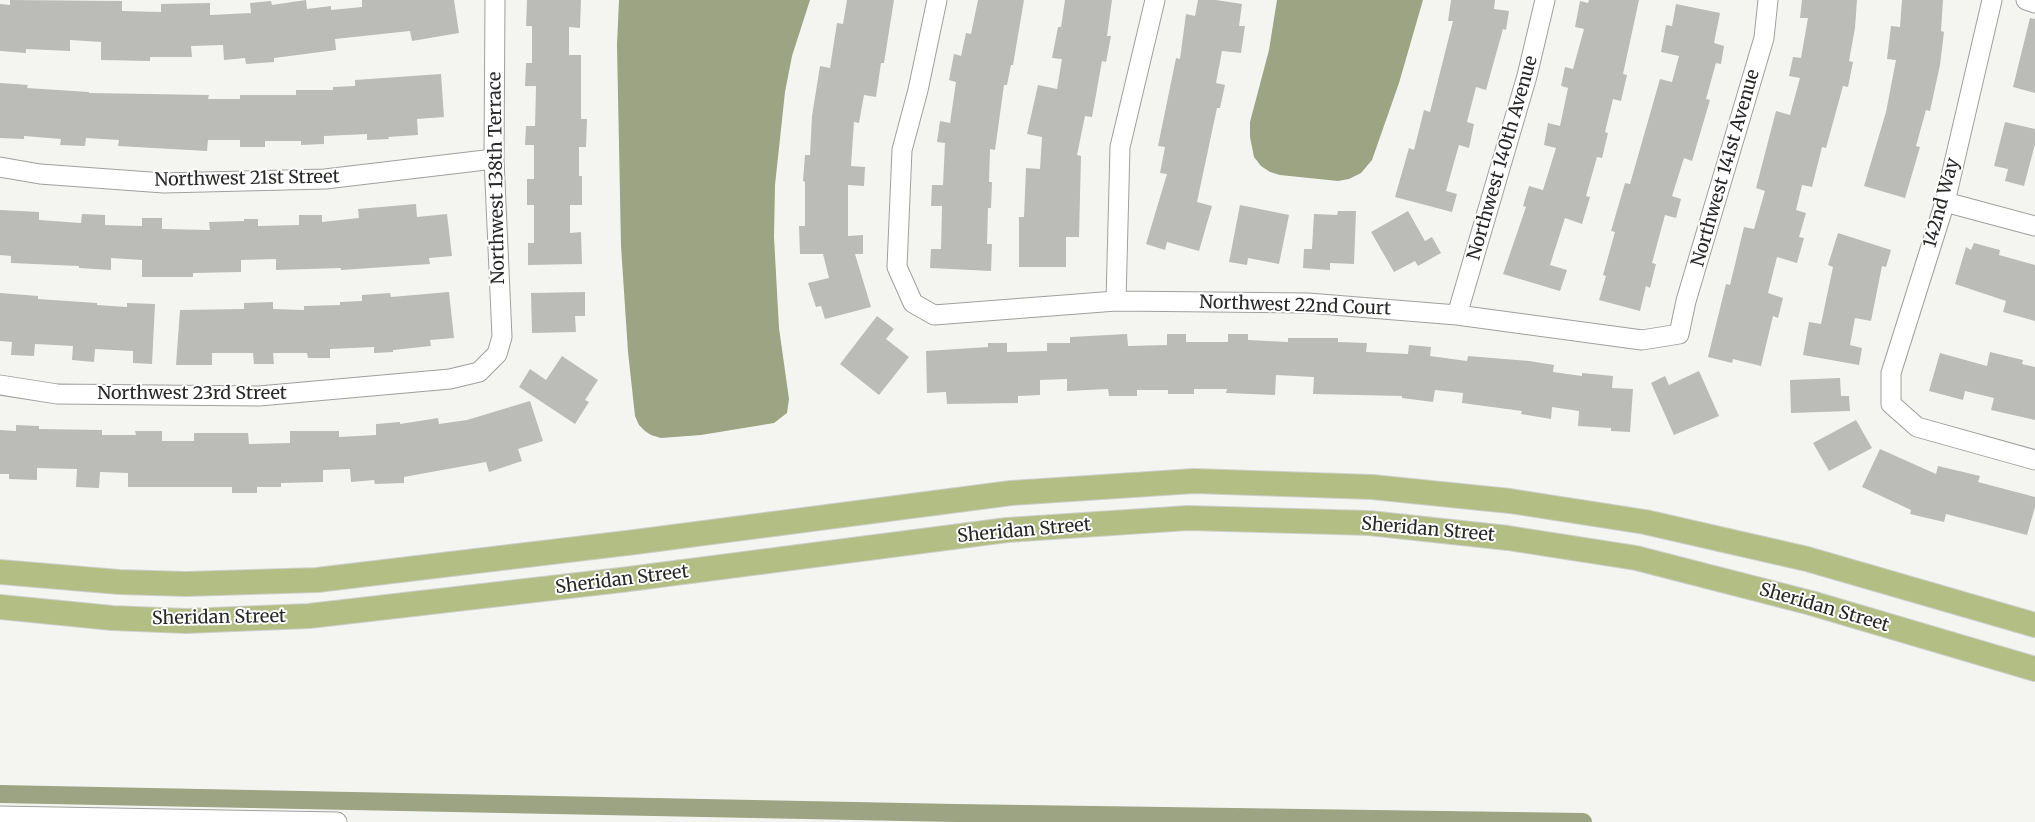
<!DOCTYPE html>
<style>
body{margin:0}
canvas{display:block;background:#f4f5f1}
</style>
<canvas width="2035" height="822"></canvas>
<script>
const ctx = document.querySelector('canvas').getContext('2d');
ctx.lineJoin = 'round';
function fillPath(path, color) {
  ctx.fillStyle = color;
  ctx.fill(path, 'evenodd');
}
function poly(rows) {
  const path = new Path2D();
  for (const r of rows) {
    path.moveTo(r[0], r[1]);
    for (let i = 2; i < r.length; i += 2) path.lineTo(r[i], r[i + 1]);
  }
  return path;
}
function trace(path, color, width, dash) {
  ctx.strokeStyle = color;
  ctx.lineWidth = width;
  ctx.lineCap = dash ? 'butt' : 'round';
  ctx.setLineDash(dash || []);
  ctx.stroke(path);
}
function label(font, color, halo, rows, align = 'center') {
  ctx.font = font + ' Merriweather,serif';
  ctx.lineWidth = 4;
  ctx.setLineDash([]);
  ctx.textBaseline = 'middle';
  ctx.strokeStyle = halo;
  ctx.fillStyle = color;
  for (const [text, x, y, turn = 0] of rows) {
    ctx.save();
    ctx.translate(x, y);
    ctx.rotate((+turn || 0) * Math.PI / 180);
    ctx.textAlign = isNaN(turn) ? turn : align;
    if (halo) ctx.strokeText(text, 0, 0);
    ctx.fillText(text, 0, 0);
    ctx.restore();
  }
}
fillPath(poly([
 [619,0,810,0,792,56,785,92,775,185,774,237,779,328,789,399,787,413,774,423,701,435,661,438,651,435,645,431,639,425,635,416,628,352,621,246,617,45],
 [1277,0,1423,0,1399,83,1372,160,1361,173,1349,179,1338,181,1280,175,1270,172,1261,166,1254,157,1250,137,1250,122,1269,50]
]), '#9ca483');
trace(poly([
 [0,794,955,813,1583,822]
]), '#9ca483', 18);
fillPath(poly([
 [10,0,122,1,122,11,161,12,161,4,210,3,210,15,251,13,250,3,271,1,272,5,306,0,307,9,331,6,331,10,362,7,362,0,454,0,459,33,412,41,410,31,335,39,336,50,274,58,274,62,246,64,245,58,224,60,223,45,191,46,192,57,150,57,150,61,101,60,101,42,70,40,70,51,26,49,26,53,0,51,0,4,10,5],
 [527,0,581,0,580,28,569,27,569,55,581,55,581,119,587,119,586,147,579,147,579,176,582,176,582,205,570,205,570,233,581,232,582,264,528,265,528,243,534,243,534,205,527,205,527,179,534,179,534,145,525,145,526,126,535,126,536,86,525,86,526,63,532,63,532,26,526,26],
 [847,0,894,0,884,63,881,63,876,97,864,95,859,123,854,122,851,166,865,167,864,186,848,185,848,236,863,235,863,254,855,254,871,307,825,319,821,306,816,307,808,283,829,278,823,254,800,254,799,226,805,226,805,182,803,181,805,155,810,155,812,116,820,66,830,68,837,23,843,24],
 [978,0,1024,0,1013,65,1011,65,1007,85,1004,85,995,150,990,149,989,182,992,182,991,208,988,208,987,244,992,244,991,271,930,268,931,249,941,249,942,206,931,206,932,185,943,185,945,143,937,142,940,121,950,123,956,82,949,80,954,54,961,56,966,33,971,34],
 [1065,0,1112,0,1107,36,1111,36,1106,62,1102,61,1092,117,1085,116,1077,155,1081,156,1079,237,1066,237,1066,267,1019,267,1019,217,1024,217,1026,168,1040,169,1042,137,1027,134,1038,85,1057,89,1062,59,1052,58,1058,27,1061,27],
 [1198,0,1216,0,1242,4,1239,26,1245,26,1241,53,1222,51,1216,83,1225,85,1220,108,1217,108,1197,202,1212,206,1199,251,1167,242,1165,250,1146,244,1167,174,1160,173,1165,147,1158,146,1176,58,1180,59,1186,14,1195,16],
 [1451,0,1495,0,1494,9,1509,11,1506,30,1503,29,1486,90,1476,87,1467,122,1474,124,1469,148,1459,145,1446,191,1457,194,1452,212,1395,197,1409,148,1414,150,1424,110,1430,112,1453,21,1448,21],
 [1589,0,1639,0,1623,74,1627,75,1621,101,1613,99,1605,132,1608,133,1602,158,1597,157,1586,196,1590,197,1582,224,1565,218,1550,265,1567,270,1560,291,1503,274,1526,207,1523,206,1529,186,1543,190,1556,148,1544,145,1548,123,1560,126,1568,88,1561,86,1565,67,1573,69,1584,29,1575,27,1580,1,1588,3],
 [1802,0,1857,0,1855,28,1849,61,1853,62,1848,87,1843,86,1826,148,1822,147,1812,187,1802,185,1796,210,1806,213,1799,237,1804,238,1797,263,1777,257,1768,293,1783,298,1778,318,1773,316,1761,366,1733,359,1732,363,1708,357,1726,284,1730,285,1744,227,1754,229,1765,191,1756,188,1776,111,1790,115,1800,78,1789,76,1793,57,1801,58,1808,18,1800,18],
 [1902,0,1943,0,1941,31,1944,32,1940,65,1930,111,1926,110,1916,146,1920,147,1905,198,1864,186,1886,112,1896,60,1887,59,1891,26,1900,27],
 [1676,4,1720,13,1714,43,1724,46,1721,64,1716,63,1706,99,1710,100,1692,161,1684,158,1672,196,1681,199,1676,218,1665,215,1652,263,1656,264,1650,288,1646,286,1640,311,1599,300,1606,276,1603,275,1615,232,1611,231,1625,183,1630,184,1660,79,1672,82,1679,56,1661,52,1666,25,1672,26],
 [2030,18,2035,19,2035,93,2013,87],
 [441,74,444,117,417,119,418,135,388,137,389,139,367,140,367,134,324,136,324,144,301,145,301,141,265,141,265,147,240,147,240,140,208,140,207,151,118,146,119,140,86,138,85,146,60,145,61,139,24,136,24,139,0,138,0,83,28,85,27,88,89,92,89,93,209,95,208,99,240,99,240,95,296,95,296,90,333,90,333,87,355,86,355,80],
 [2005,122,2035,129,2035,144,2024,186,2005,181,2008,169,1994,166],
 [416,204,417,217,447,214,452,256,429,258,430,264,341,270,341,268,276,270,276,259,241,260,241,272,193,273,193,277,142,277,142,260,111,258,111,270,79,268,79,266,11,263,11,256,0,255,0,210,39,212,39,220,81,223,82,214,105,215,105,225,142,226,142,218,162,218,162,229,210,230,209,222,244,221,244,219,258,219,258,226,299,225,299,215,322,215,322,222,359,218,358,209],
 [1240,205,1289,215,1279,264,1248,258,1247,265,1229,262],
 [1338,211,1356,211,1354,264,1330,263,1330,270,1303,268,1304,249,1312,249,1314,214,1337,215],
 [1408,211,1425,241,1432,237,1441,253,1418,266,1415,261,1394,272,1371,232],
 [1838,233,1891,250,1886,267,1882,266,1871,321,1855,318,1850,345,1862,348,1859,365,1803,355,1809,322,1821,324,1833,267,1828,265],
 [1974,243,2000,250,1999,255,2035,265,2035,321,2003,312,2006,301,1955,284,1966,247,1971,250],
 [449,292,454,338,430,340,431,346,393,350,393,352,374,353,374,347,330,349,330,358,308,358,307,353,273,353,274,364,254,364,253,353,212,353,212,365,176,365,180,310,244,309,244,303,273,302,273,309,304,310,304,306,340,305,340,302,362,301,362,295,390,293,391,297],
 [585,292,585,316,575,316,576,332,532,333,531,293],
 [0,293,38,296,38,299,97,303,97,305,127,307,127,303,155,304,152,364,133,363,133,351,95,349,94,362,72,360,73,346,35,344,34,356,11,355,12,342,0,341],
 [877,316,894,329,886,339,909,357,879,395,840,364],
 [1127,334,1128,346,1167,345,1167,334,1186,334,1186,342,1228,342,1228,334,1248,334,1248,340,1288,342,1288,338,1338,338,1338,342,1367,343,1366,352,1408,354,1409,345,1431,347,1430,356,1467,361,1468,356,1529,361,1554,365,1553,372,1582,376,1582,373,1613,376,1612,388,1633,389,1630,432,1611,431,1611,428,1578,426,1579,411,1552,407,1551,419,1521,414,1522,411,1462,403,1463,393,1435,390,1433,402,1402,398,1402,396,1313,394,1314,377,1276,375,1275,395,1226,393,1227,389,1194,389,1194,394,1168,394,1168,390,1137,390,1137,396,1109,396,1108,389,1067,391,1067,379,1040,380,1040,395,1018,396,1018,403,947,404,946,392,927,393,926,351,988,347,988,343,1007,343,1007,352,1047,351,1047,343,1070,343,1070,337],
 [1990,352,2023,360,2022,364,2035,367,2035,420,1991,410,1994,398,1965,391,1963,400,1929,391,1940,353,1987,366],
 [562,356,598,380,585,400,589,402,575,424,519,387,530,369,546,380],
 [1699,371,1719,416,1674,435,1651,383,1665,376,1669,385],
 [1840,378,1841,396,1849,396,1850,411,1791,413,1790,380],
 [530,401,543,441,518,449,522,461,489,472,486,462,404,477,404,483,375,484,374,480,351,482,350,469,323,470,323,482,281,483,281,487,257,487,257,493,232,493,232,487,128,487,128,473,100,472,99,488,76,487,77,469,37,468,37,480,9,479,9,474,0,474,0,430,16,431,16,425,39,426,39,429,102,430,102,435,136,435,135,431,162,431,162,441,194,441,194,433,248,433,249,444,290,443,290,431,339,431,339,437,376,435,376,424,400,422,400,424,438,418,439,424,467,420],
 [1856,420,1872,448,1829,471,1813,443],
 [1880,449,1936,474,1938,466,1980,476,1978,482,2035,497,2035,507,2027,535,1946,514,1944,522,1910,514,1911,510,1862,487]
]), '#bbbcb8');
const minor = poly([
 [937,0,918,90,902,150,897,267,913,303,934,315,1116,301,1308,303,1457,315,1642,340,1679,334,1686,301,1764,38,1768,0],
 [1992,0,1945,202,1891,373,1891,404,1917,427,2035,460],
 [2026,0,2035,3],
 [0,167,40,174,164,183,325,179,494,159],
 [1945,202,2035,226],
 [1116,301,1120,147,1155,0],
 [1457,315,1527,76,1545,0],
 [0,385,57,394,259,396,450,379,479,372,497,354,502,337,494,159,495,0],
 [0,816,337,822]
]);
const major = poly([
 [0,572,119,582,186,584,317,580,635,542,1011,493,1194,481,1372,487,1510,501,1645,522,1807,559,2035,625],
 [0,607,112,618,186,621,309,616,621,580,1007,530,1188,518,1369,523,1508,538,1636,558,1811,603,2035,669]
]);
trace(minor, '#9fa09d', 21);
trace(major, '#cfd0cf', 26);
trace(minor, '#fff', 19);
trace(major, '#b3be84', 24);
label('18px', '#272826', '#fff', [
 ["Northwest 140th Avenue",1503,158,-74],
 ["Northwest 141st Avenue",1726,168,-74],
 ["Northwest 138th Terrace",497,178,-91],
 ["Northwest 21st Street",247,179,-1],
 ["142nd Way",1942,203,-75],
 ["Northwest 22nd Court",1295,306,2],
 ["Northwest 23rd Street",192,394],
 ["Sheridan Street",1428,530,5],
 ["Sheridan Street",1024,531,-5],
 ["Sheridan Street",622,580,-7],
 ["Sheridan Street",1824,608,16],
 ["Sheridan Street",219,618,-1]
]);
</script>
